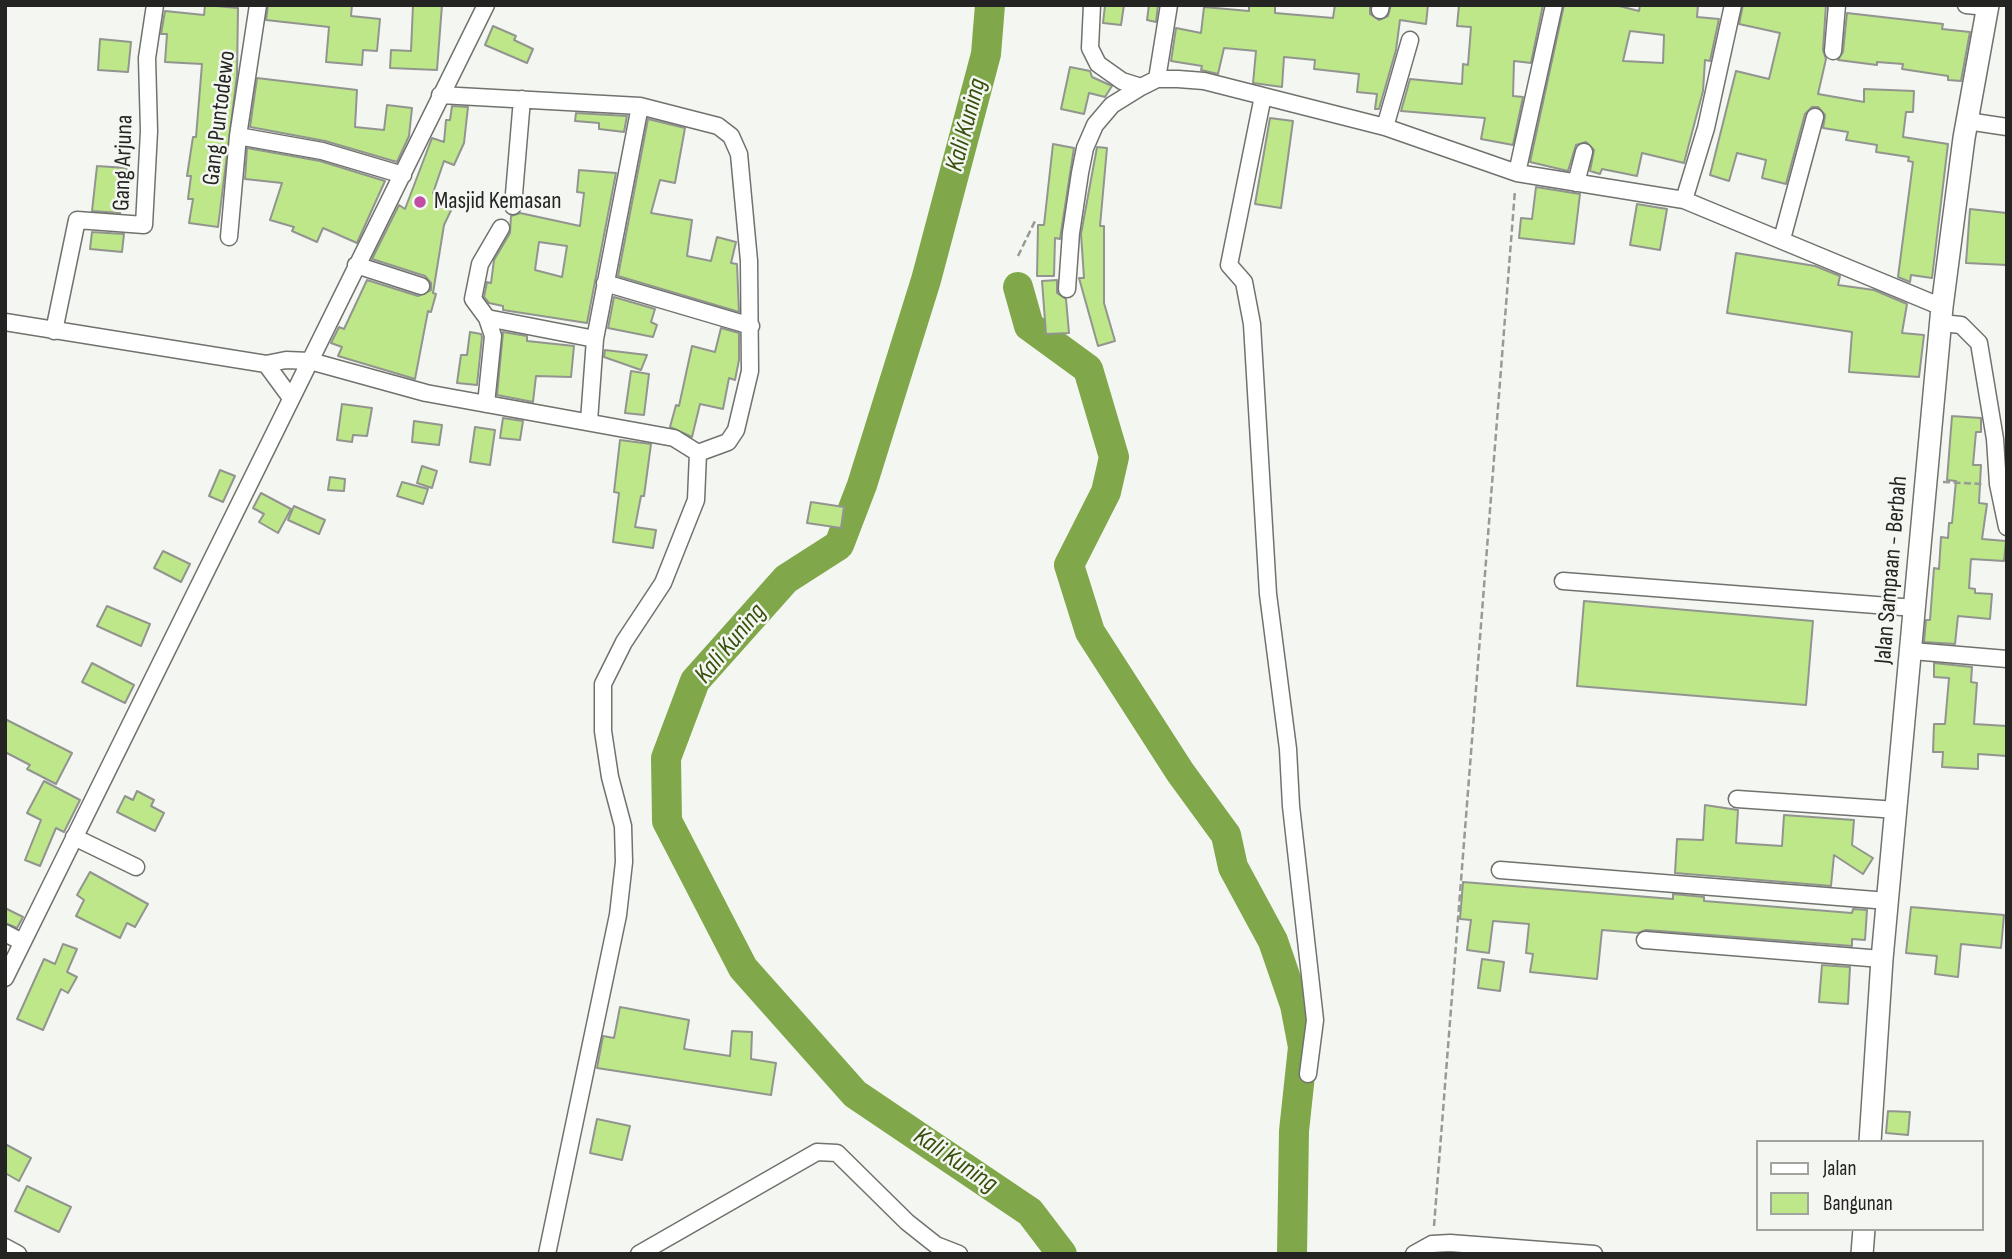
<!DOCTYPE html>
<style>
body{margin:0}
#map{position:relative;width:2012px;height:1259px;overflow:hidden;background:#f4f7f1;font-family:"Sofia Sans Condensed",sans-serif}
canvas{display:block}
.frame{position:absolute;inset:0;border:7px solid #242523;pointer-events:none}
.legend{position:absolute;left:1756px;top:1140px;width:228px;height:91px;box-sizing:border-box;background:#f4f7f1;border:2px solid #a1a39f;margin:0;padding:9px 12px;list-style:none;font-size:21px;color:#242523}
.legend li{display:flex;align-items:center;gap:14px;height:35px}
.legend b{width:35px;border:2px solid #a1a39f}
</style>
<div id="map">
<canvas width="2012" height="1259"></canvas>
<div class="frame"></div>
<ul class="legend">
<li><b style="height:9px;background:#fff"></b>Jalan</li>
<li><b style="height:19px;background:#bde789"></b>Bangunan</li>
</ul>
</div>
<script>
const ctx = document.querySelector('canvas').getContext('2d');
ctx.lineJoin = 'round';
function poly(rows) {
  const path = new Path2D();
  for (const r of rows) {
    path.moveTo(r[0], r[1]);
    for (let i = 2; i < r.length; i += 2) path.lineTo(r[i], r[i + 1]);
  }
  return path;
}
function trace(path, color, width, dash) {
  ctx.strokeStyle = color;
  ctx.lineWidth = width;
  ctx.lineCap = dash ? 'butt' : 'round';
  ctx.setLineDash(dash || []);
  ctx.stroke(path);
}
function fillPath(path, color) {
  ctx.fillStyle = color;
  ctx.fill(path, 'evenodd');
}
function label(font, color, halo, rows, align = 'center') {
  ctx.font = font + ' "Sofia Sans Condensed",sans-serif';
  ctx.lineWidth = 5;
  ctx.setLineDash([]);
  ctx.textBaseline = 'middle';
  ctx.strokeStyle = halo;
  ctx.fillStyle = color;
  for (const [text, x, y, turn = 0] of rows) {
    ctx.save();
    ctx.translate(x, y);
    ctx.rotate((+turn || 0) * Math.PI / 180);
    ctx.textAlign = isNaN(turn) ? turn : align;
    if (halo) ctx.strokeText(text, 0, 0);
    ctx.fillText(text, 0, 0);
    ctx.restore();
  }
}
trace(poly([
 [990,5,986,54,926,280,862,485,839,545,786,579,695,681,666,758,667,821,743,968,855,1094,1030,1212,1062,1254],
 [1018,287,1029,326,1088,369,1114,457,1106,492,1069,565,1090,632,1180,772,1226,835,1233,867,1273,941,1295,1005,1303,1047,1294,1131,1292,1254]
]), '#81a74b', 30);
const building = poly([
 [205,5,238,8,237,75,218,227,189,223,193,199,188,199,191,176,187,176,193,137,196,137,202,64,165,62,167,34,161,34,165,11,204,15,205,5],
 [268,5,352,5,351,16,380,19,377,51,363,50,362,65,326,62,329,27,266,20,268,5],
 [413,5,442,5,437,70,390,68,391,50,411,51,413,5],
 [1105,5,1124,5,1121,25,1103,23,1105,5],
 [1149,5,1158,5,1156,22,1147,20,1149,5],
 [1249,5,1275,5,1275,13,1333,18,1335,5,1370,5,1370,14,1379,20,1388,16,1391,5,1428,5,1426,24,1400,20,1396,50,1379,109,1375,109,1377,94,1357,92,1359,74,1314,69,1315,60,1284,57,1282,87,1253,83,1256,51,1224,48,1218,74,1201,70,1202,66,1171,61,1176,28,1201,33,1204,7,1249,11,1249,5],
 [1459,5,1543,5,1531,63,1514,61,1513,96,1523,97,1513,145,1481,139,1485,118,1401,111,1410,79,1462,84,1463,64,1468,65,1471,27,1457,26,1459,5],
 [1564,5,1615,5,1639,11,1640,5,1698,5,1697,17,1719,19,1710,61,1705,60,1703,91,1684,163,1642,153,1637,176,1602,169,1600,174,1590,171,1594,150,1586,142,1576,145,1568,171,1530,162,1564,5],
 [1630,31,1664,35,1663,63,1623,61,1630,31],
 [1743,5,1826,5,1823,50,1826,59,1818,94,1864,102,1864,89,1914,91,1913,112,1906,112,1903,137,1948,144,1932,278,1911,275,1910,282,1898,277,1913,162,1908,161,1909,157,1876,152,1877,145,1846,140,1848,132,1823,128,1825,115,1818,107,1812,107,1805,114,1786,184,1762,178,1766,160,1737,153,1729,181,1710,175,1736,71,1769,79,1780,33,1739,24,1743,5],
 [1847,13,1943,24,1942,29,1970,32,1961,81,1948,80,1948,76,1902,69,1903,64,1877,62,1877,65,1838,60,1843,52,1847,13],
 [493,26,516,36,514,40,533,49,527,63,485,45,493,26],
 [100,39,131,42,128,72,98,70,100,39],
 [1070,67,1090,71,1092,77,1112,86,1105,97,1089,93,1084,114,1061,109,1070,67],
 [257,78,357,90,355,127,384,130,387,105,412,108,409,136,397,162,325,141,250,127,257,78],
 [452,106,468,107,464,143,454,165,444,161,433,193,455,202,444,225,433,293,436,294,431,312,428,311,415,379,338,356,342,347,331,343,339,327,344,329,367,280,418,296,431,290,431,283,425,276,372,259,399,205,405,209,432,138,444,142,446,120,450,120,452,106],
 [576,113,627,116,624,132,599,129,599,123,575,121,576,113],
 [1270,118,1293,121,1281,208,1255,204,1270,118],
 [648,119,685,128,675,183,660,180,651,213,692,220,687,256,711,261,717,237,736,242,731,263,737,264,739,312,618,276,648,119],
 [1053,144,1074,148,1060,239,1055,238,1054,276,1037,276,1038,225,1044,225,1053,144],
 [1097,147,1107,148,1100,226,1104,226,1104,303,1115,341,1098,346,1079,278,1084,278,1081,234,1097,147],
 [247,148,320,161,385,181,357,243,323,228,317,242,292,231,294,227,270,220,282,183,245,179,247,148],
 [97,166,127,168,120,213,92,211,97,166],
 [579,170,616,173,587,323,503,310,503,306,489,303,484,297,487,282,491,283,494,260,510,233,511,216,520,213,580,226,584,193,577,192,579,170],
 [539,242,567,246,562,277,535,270,539,242],
 [1536,187,1580,194,1574,244,1519,238,1521,218,1532,219,1536,187],
 [1637,204,1667,209,1660,250,1630,245,1637,204],
 [1970,209,2007,213,2007,265,1966,263,1970,209],
 [92,232,124,234,122,252,90,249,92,232],
 [1736,253,1815,266,1840,276,1838,285,1874,290,1907,304,1902,333,1924,335,1919,377,1849,372,1852,332,1727,313,1736,253],
 [1057,280,1057,293,1066,299,1069,333,1046,334,1042,281,1057,280],
 [614,297,655,309,651,322,657,325,653,337,608,328,614,297],
 [721,328,739,333,739,360,735,380,729,378,723,409,700,404,692,437,670,427,676,405,679,406,692,346,715,352,721,328],
 [470,332,481,334,482,337,477,385,457,383,461,355,467,355,470,332],
 [503,332,527,336,527,341,574,346,571,377,536,376,533,402,497,395,503,332],
 [605,350,647,355,641,370,604,357,605,350],
 [631,371,649,374,644,415,625,413,631,371],
 [342,404,372,408,367,436,353,435,352,442,337,440,342,404],
 [1952,416,1981,418,1981,432,1976,432,1973,465,1981,465,1979,503,1987,504,1982,539,2006,541,2004,561,1971,559,1969,588,1975,589,1975,593,1992,594,1990,619,1958,616,1955,644,1924,642,1926,620,1930,620,1934,568,1939,569,1941,537,1948,538,1949,523,1952,523,1956,481,1947,480,1952,416],
 [503,418,523,421,520,440,500,438,503,418],
 [414,421,442,425,439,445,412,442,414,421],
 [475,427,495,430,490,465,470,462,475,427],
 [620,440,651,444,644,496,641,496,635,527,656,530,653,548,613,542,619,493,614,492,620,440],
 [422,466,437,471,432,488,417,483,422,466],
 [220,470,235,476,223,502,209,496,220,470],
 [330,477,345,479,344,491,328,490,330,477],
 [402,482,428,489,423,504,397,496,402,482],
 [261,493,291,509,278,533,259,522,264,514,253,508,261,493],
 [811,502,844,507,841,528,807,523,811,502],
 [294,506,325,520,319,534,288,520,294,506],
 [163,551,190,564,181,582,154,568,163,551],
 [1584,601,1813,621,1806,705,1577,686,1584,601],
 [107,606,150,624,141,646,97,626,107,606],
 [92,663,134,685,125,703,82,682,92,663],
 [1934,663,1972,667,1971,682,1977,683,1974,724,2007,726,2007,756,1978,754,1978,769,1942,767,1943,752,1933,752,1934,724,1945,724,1949,678,1934,677,1934,663],
 [5,719,72,753,56,784,27,769,30,765,5,752,5,719],
 [44,781,80,800,64,832,56,828,40,866,25,860,41,820,27,813,44,781],
 [137,791,154,800,151,806,164,813,155,831,117,812,125,796,133,800,137,791],
 [1705,805,1738,810,1736,843,1782,846,1784,815,1854,820,1852,845,1873,858,1863,874,1834,855,1831,886,1675,873,1677,839,1703,840,1705,805],
 [90,872,148,904,135,927,127,923,120,938,76,916,84,900,77,895,90,872],
 [1463,882,1673,899,1673,894,1704,897,1704,901,1852,913,1853,909,1867,910,1865,940,1852,939,1852,946,1646,930,1638,933,1602,930,1597,979,1530,972,1533,954,1526,953,1529,924,1493,921,1489,953,1467,950,1471,920,1460,919,1463,882],
 [1911,907,2004,915,2001,948,1961,944,1958,977,1935,974,1937,956,1906,953,1911,907],
 [5,908,23,917,17,928,5,923,5,908],
 [63,944,77,949,67,972,77,977,68,993,61,989,43,1030,17,1019,44,959,55,964,63,944],
 [1482,959,1504,962,1500,991,1478,988,1482,959],
 [1822,965,1850,967,1848,1004,1819,1002,1822,965],
 [620,1007,689,1020,684,1049,730,1056,732,1031,752,1032,751,1059,776,1063,771,1095,597,1068,603,1036,614,1038,620,1007],
 [1888,1111,1910,1112,1908,1135,1886,1133,1888,1111],
 [597,1119,630,1126,622,1160,590,1153,597,1119],
 [5,1144,31,1158,19,1181,5,1173,5,1144],
 [27,1186,71,1207,59,1232,15,1211,27,1186]
]);
fillPath(building, '#bde789');
trace(building, '#92958f', 2);
const minor = poly([
 [1092,5,1090,48,1098,64,1122,81,1141,87],
 [1966,5,1987,7],
 [1380,10,1381,5],
 [1833,51,1837,5],
 [1157,79,1169,5],
 [440,95,640,106,718,126,731,136,739,154,749,261,750,371,736,430,728,442,698,453],
 [1263,96,1229,265,1244,282,1252,324,1268,594,1288,749,1291,806,1315,1020,1308,1074],
 [1967,121,2007,127],
 [1385,127,1410,40],
 [238,136,322,151,403,175],
 [1517,173,1554,5],
 [1576,183,1584,152],
 [1684,200,1706,128,1733,5],
 [513,206,522,99],
 [229,237,238,136,258,5],
 [1782,239,1815,117],
 [356,265,421,286],
 [605,283,751,326],
 [1067,289,1071,233,1080,173,1085,148,1095,125,1112,105,1141,87,1157,79,1178,79,1204,81,1385,127,1517,173,1684,200,1942,307],
 [487,318,595,339],
 [5,322,266,364,286,360,310,361,426,393,674,438,698,453,696,500,663,583,624,642,603,684,603,731,610,777,623,826,624,862,618,915,547,1254],
 [1941,323,1961,325,1979,343,1995,439,1998,484,2007,527],
 [54,331,77,220,144,225,149,131,147,58,155,5],
 [266,364,291,398],
 [486,404,493,336,487,318,473,299,480,264,501,228],
 [589,421,595,339,640,106],
 [1563,581,1915,608],
 [1912,651,2007,659],
 [1737,799,1897,810],
 [74,837,136,867],
 [1500,870,1888,901],
 [5,933,22,942],
 [1645,940,1882,959],
 [5,978,486,5],
 [5,1247,18,1254],
 [639,1254,817,1152,837,1153,907,1222,936,1245,959,1254],
 [1414,1254,1432,1244,1450,1243,1594,1254]
]);
const major = poly([
 [1870,1142,1882,959,1942,307,1964,138,1988,5],
 [1862,1254,1864,1229]
]);
trace(minor, '#70726d', 19);
trace(major, '#70726d', 24);
trace(poly([
 [1018,256,1035,221],
 [1943,482,1982,484],
 [1434,1226,1515,190]
]), '#989a96', 2.5, [7, 3.5]);
trace(minor, '#fff', 16);
trace(major, '#fff', 21);
for (const [x, y, r, color] of [
 [420,202,7,"#c04ca4"]
]) {
  const dot = new Path2D();
  dot.arc(x, y, r, 0, 2 * Math.PI);
  ctx.fillStyle = color;
  ctx.fill(dot);
  trace(dot, '#f4f7f1', 2.5);
}
label('24px', '#242523', '#f4f7f1', [
 ["Gang Puntodewo",220,118,-83],
 ["Gang Arjuna",124,163,-88],
 ["Jalan Sampaan - Berbah",1892,570,-85]
]);
label('24px', '#242523', '#f4f7f1', [
 ["Masjid Kemasan",434,202]
], 'left');
label('italic 26px', '#374f0c', '#f4f7f1', [
 ["Kali Kuning",967,125,-75],
 ["Kali Kuning",731,644,-50],
 ["Kali Kuning",955,1161,34]
]);
</script>
